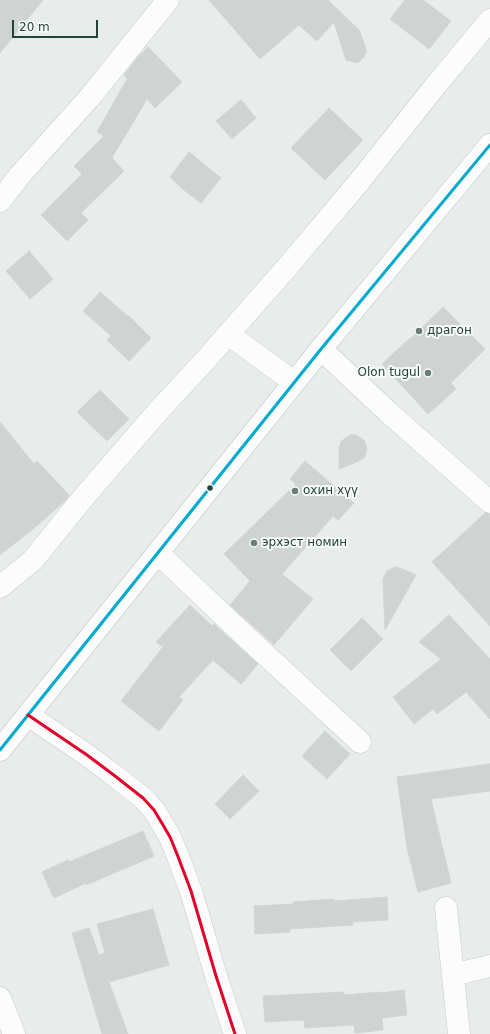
<!DOCTYPE html>
<meta charset="utf-8">
<style>
body{margin:0}
#map{position:relative;width:490px;height:1034px;overflow:hidden;background:#e8edeb;font-family:"DejaVu Sans",sans-serif}
canvas{display:block}
.scale{position:absolute;left:12px;top:20px;width:86px;height:18px;box-sizing:border-box;border:2px solid #24423a;border-top:0;padding-left:5px;font-size:12px;line-height:14px;white-space:nowrap;color:#24423a;-webkit-text-stroke:3px #f7fbf9;paint-order:stroke}
</style>
<div id="map">
<canvas width="490" height="1034"></canvas>
<div class="scale">20 m</div>
</div>
<script>
const ctx = document.querySelector('canvas').getContext('2d');
ctx.lineJoin = 'round';
function fillPath(path, color) {
  ctx.fillStyle = color;
  ctx.fill(path, 'evenodd');
}
function poly(rows) {
  const path = new Path2D();
  for (const r of rows) {
    path.moveTo(r[0], r[1]);
    for (let i = 2; i < r.length; i += 2) path.lineTo(r[i], r[i + 1]);
  }
  return path;
}
function trace(path, color, width, dash) {
  ctx.strokeStyle = color;
  ctx.lineWidth = width;
  ctx.lineCap = dash ? 'butt' : 'round';
  ctx.setLineDash(dash || []);
  ctx.stroke(path);
}
function label(font, color, halo, rows, align = 'center') {
  ctx.font = font + ' "DejaVu Sans",sans-serif';
  ctx.lineWidth = 4;
  ctx.setLineDash([]);
  ctx.textBaseline = 'middle';
  ctx.strokeStyle = halo;
  ctx.fillStyle = color;
  for (const [text, x, y, turn = 0] of rows) {
    ctx.save();
    ctx.translate(x, y);
    ctx.rotate((+turn || 0) * Math.PI / 180);
    ctx.textAlign = isNaN(turn) ? turn : align;
    if (halo) ctx.strokeText(text, 0, 0);
    ctx.fillText(text, 0, 0);
    ctx.restore();
  }
}
const building = poly([
 [0,0,43,0,0,53,0,0],
 [209,0,328,0,359,30,366,48,366,53,363,58,358,63,346,60,334,22,317,41,299,25,260,59,209,0],
 [405,0,423,0,451,21,429,49,390,19,405,0],
 [148,47,182,82,155,108,147,99,112,158,124,171,81,213,88,220,67,241,41,215,82,174,74,166,104,136,97,132,127,79,124,75,139,56,148,47],
 [241,100,256,118,232,139,216,121,241,100],
 [329,108,363,140,325,180,291,148,329,108],
 [189,152,221,178,201,203,185,191,170,177,189,152],
 [29,251,53,279,30,299,6,271,29,251],
 [100,292,129,317,129,316,151,338,129,361,107,340,111,336,83,311,100,292],
 [443,307,485,349,451,383,456,389,428,414,382,364,410,338,410,339,443,307],
 [100,390,129,419,107,441,77,412,100,390],
 [0,422,34,464,37,461,69,495,66,500,38,525,0,555,0,422],
 [351,435,356,435,364,440,367,449,366,453,364,458,361,460,339,469,339,447,341,442,344,439,351,435],
 [305,461,354,503,338,520,333,516,282,574,313,599,274,645,230,605,250,581,224,554,296,484,290,479,305,461],
 [485,513,490,514,490,626,432,562,485,513],
 [396,567,400,568,416,575,385,630,383,579,387,571,391,569,396,567],
 [190,605,212,626,214,624,258,664,241,684,213,660,179,697,183,700,159,731,121,701,163,647,156,642,190,605],
 [449,615,490,659,490,719,466,692,437,714,433,709,414,724,393,697,441,659,419,642,449,615],
 [362,618,383,639,351,671,330,650,362,618],
 [325,731,350,754,327,779,302,756,325,731],
 [490,764,490,791,431,799,451,883,418,892,407,848,397,777,490,764],
 [243,775,259,791,230,819,215,804,243,775],
 [143,831,154,856,86,885,86,883,54,898,42,872,68,860,69,862,143,831],
 [387,897,388,920,352,922,353,925,290,929,290,932,255,934,254,906,294,904,293,902,334,899,334,901,387,897],
 [153,909,169,965,109,982,128,1034,102,1034,72,933,89,928,99,955,105,953,97,924,153,909],
 [404,990,407,1015,382,1018,383,1030,355,1033,354,1025,305,1028,304,1020,265,1022,263,996,344,992,344,995,380,992,380,993,404,990]
]);
fillPath(building, '#cfd4d2');
trace(building, '#d1d6d4', 1);
const street = poly([
 [0,201,20,175,90,97,168,0],
 [228,334,294,382],
 [321,349,388,412,490,502],
 [158,553,243,634,360,742],
 [0,587,33,560,83,498,160,409,201,365,289,265,359,182,436,85,490,20],
 [28,715,87,755,115,776,143,798,154,810,163,825,170,837,177,854,191,891,216,976,235,1034],
 [446,908,459,1034],
 [453,975,490,966],
 [0,998,14,1034]
]);
const secondary = poly([
 [0,750,321,349,490,145]
]);
trace(street, '#c5cac8', 23);
trace(secondary, '#c3cbc8', 23);
trace(street, '#fcfcfc', 22);
trace(secondary, '#fcfcfc', 22);
trace(poly([
 [0,750,321,349,490,145]
]), '#00a9ce', 3);
trace(poly([
 [28,715,87,755,115,776,143,798,154,810,163,825,170,837,177,854,191,891,216,976,235,1034]
]), '#e4002b', 3);
for (const [x, y, r, color] of [
 [419,331,4,"#697e78"],
 [428,373,4,"#697e78"],
 [210,488,3.5,"#24423a"],
 [295,491,4,"#697e78"],
 [254,543,4,"#697e78"]
]) {
  const dot = new Path2D();
  dot.arc(x, y, r, 0, 2 * Math.PI);
  ctx.fillStyle = color;
  ctx.fill(dot);
  trace(dot, '#f7fbf9', 1.5);
}
label('12px', '#24423a', '#f7fbf9', [
 ["драгон",427,331],
 ["Olon tugul",420,373,"right"],
 ["охин хүү",303,491],
 ["эрхэст номин",262,543]
], 'left');
</script>
